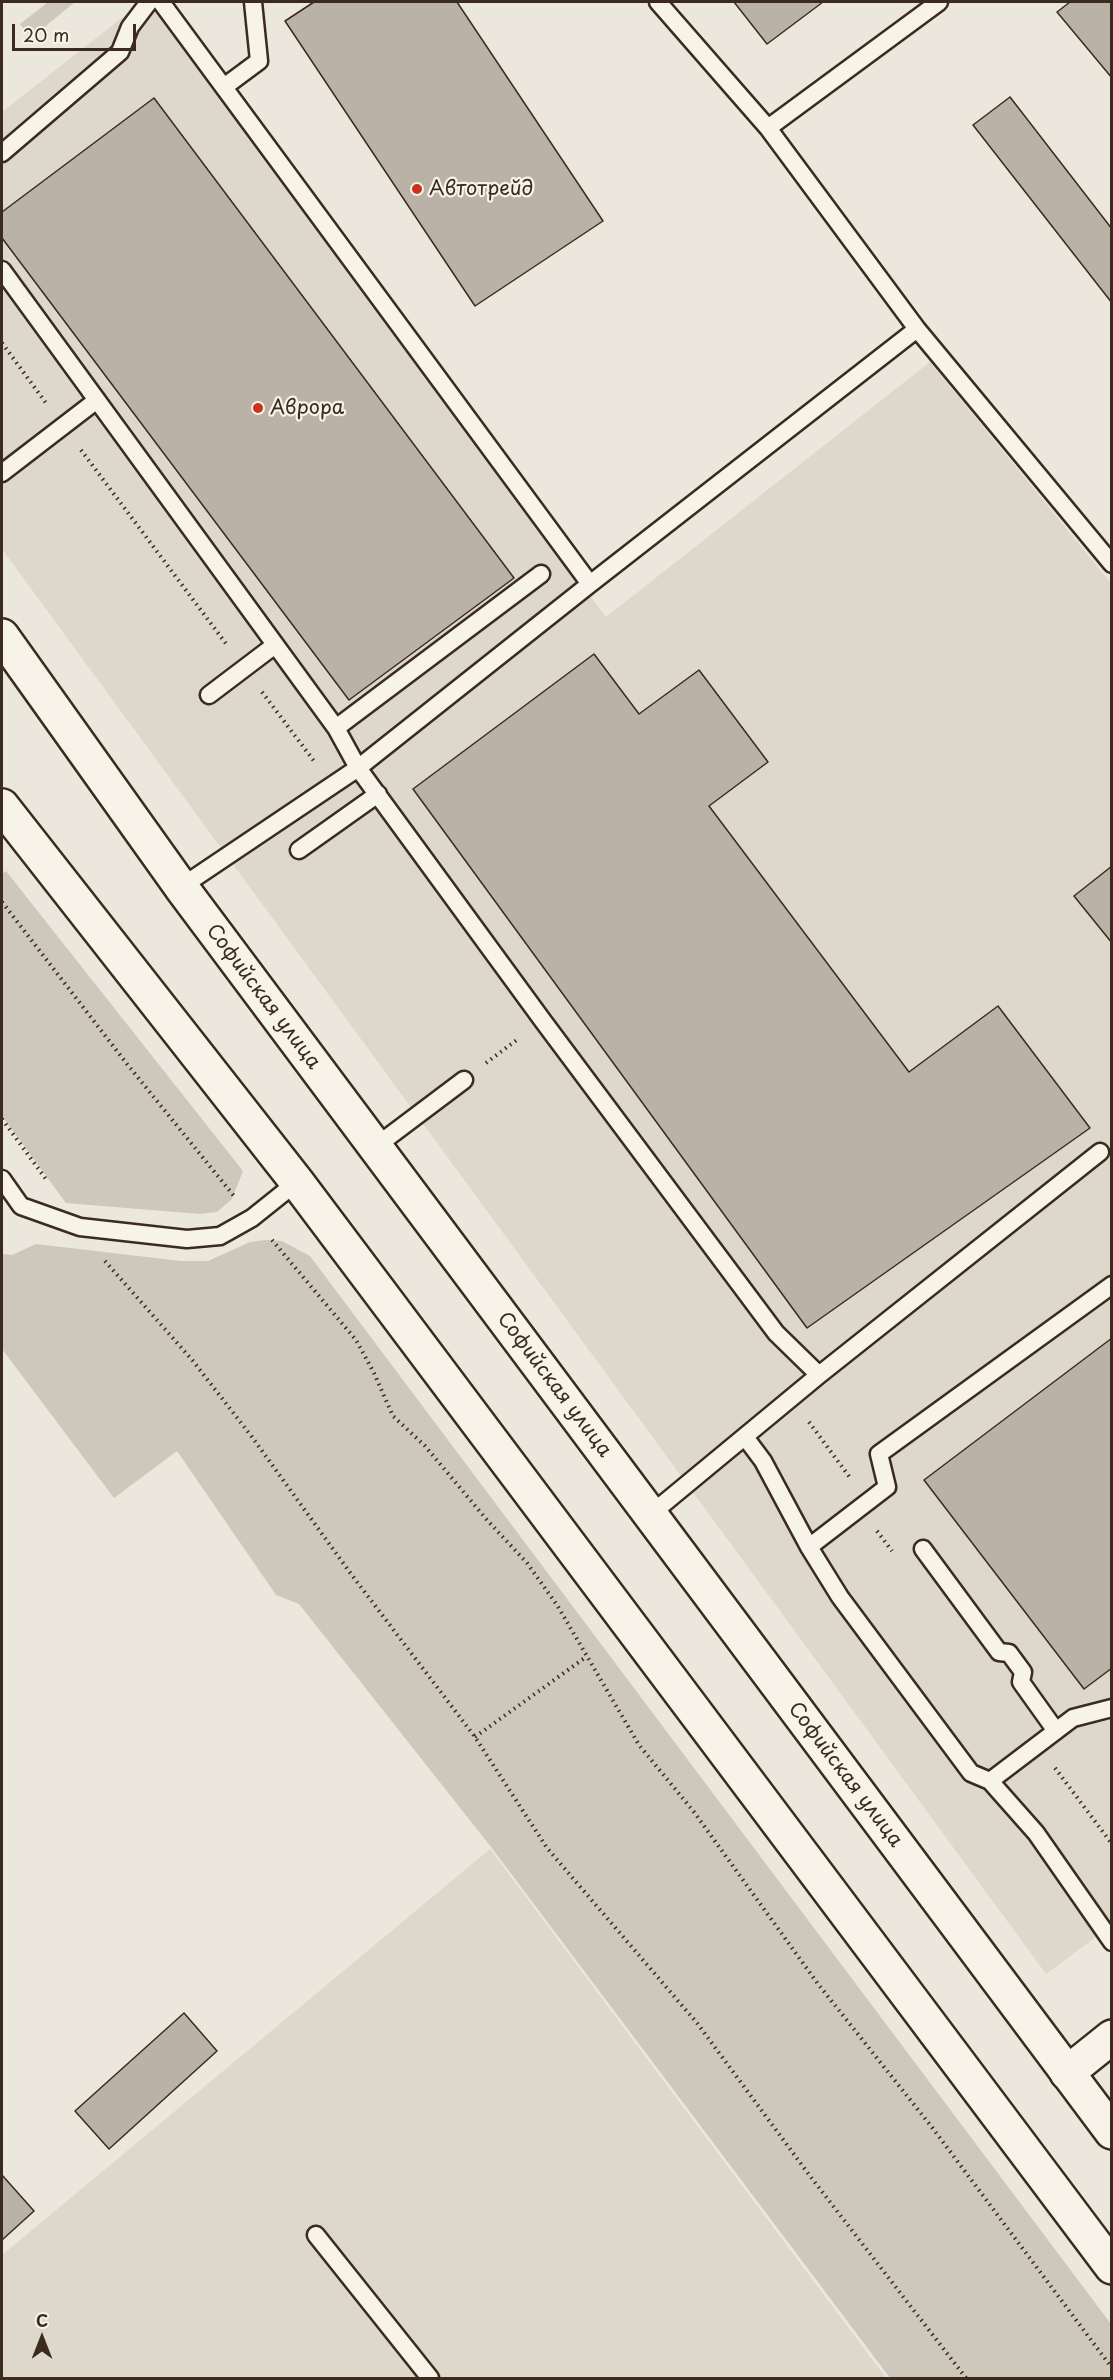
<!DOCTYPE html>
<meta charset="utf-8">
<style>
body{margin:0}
#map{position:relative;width:1113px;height:2380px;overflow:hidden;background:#ece7dc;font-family:"Playpen Sans",sans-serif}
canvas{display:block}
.frame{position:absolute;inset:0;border:3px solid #3b2a1e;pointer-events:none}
.north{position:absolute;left:12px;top:2308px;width:60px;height:60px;-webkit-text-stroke:4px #f7f3e8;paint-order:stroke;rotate:0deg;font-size:16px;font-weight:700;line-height:24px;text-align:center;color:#3b2a1e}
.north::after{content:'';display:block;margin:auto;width:21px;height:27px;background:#3b2a1e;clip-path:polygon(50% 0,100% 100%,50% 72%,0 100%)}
.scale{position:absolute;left:12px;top:24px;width:124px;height:27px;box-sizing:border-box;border:3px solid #3b2a1e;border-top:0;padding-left:8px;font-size:18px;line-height:21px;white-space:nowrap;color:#3b2a1e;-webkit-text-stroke:4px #f7f3e8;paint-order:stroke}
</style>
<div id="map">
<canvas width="1113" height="2380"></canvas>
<div class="frame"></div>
<div class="north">С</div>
<div class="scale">20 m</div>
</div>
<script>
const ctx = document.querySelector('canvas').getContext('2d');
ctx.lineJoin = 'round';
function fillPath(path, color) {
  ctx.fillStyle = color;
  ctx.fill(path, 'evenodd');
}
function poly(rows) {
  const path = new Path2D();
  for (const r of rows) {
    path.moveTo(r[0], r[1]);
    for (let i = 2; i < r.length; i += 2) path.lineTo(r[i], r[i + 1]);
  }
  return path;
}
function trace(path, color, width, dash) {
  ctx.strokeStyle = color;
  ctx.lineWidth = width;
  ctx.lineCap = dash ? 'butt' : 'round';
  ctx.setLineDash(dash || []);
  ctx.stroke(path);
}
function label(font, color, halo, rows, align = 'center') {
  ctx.font = font + ' "Playpen Sans",sans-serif';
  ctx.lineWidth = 4.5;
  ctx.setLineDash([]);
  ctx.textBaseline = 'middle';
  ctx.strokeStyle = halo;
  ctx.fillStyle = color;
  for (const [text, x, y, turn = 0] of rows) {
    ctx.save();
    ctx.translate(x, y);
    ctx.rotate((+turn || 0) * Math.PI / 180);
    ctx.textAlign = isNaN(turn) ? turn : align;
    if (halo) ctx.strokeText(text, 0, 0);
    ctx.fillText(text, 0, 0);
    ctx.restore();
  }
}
fillPath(poly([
 [142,2,150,2,606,617,930,362,1111,583,1111,1926,1046,1974,2,549,2,112],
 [490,1849,886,2378,2,2378,2,2255]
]), '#ddd7cc');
fillPath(poly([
 [48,2,75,2,31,38,20,24],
 [6,871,243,1171,232,1199,217,1212,199,1214,66,1203,2,1116,2,874],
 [265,1240,282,1241,310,1256,1111,2324,1111,2378,890,2378,491,1847,299,1604,276,1595,177,1451,114,1498,2,1349,2,1254,12,1255,36,1244,181,1261,208,1261,250,1242]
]), '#cec8bc');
const building = poly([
 [314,2,457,2,603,221,475,306,285,21,314,2],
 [734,2,823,2,767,44,734,2],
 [1070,2,1112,2,1112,78,1057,12,1070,2],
 [1010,97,1112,229,1112,303,973,125,1010,97],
 [154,98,514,578,349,700,2,238,2,212,154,98],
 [594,654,639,714,699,670,768,762,709,806,909,1072,998,1006,1090,1128,807,1328,413,789,594,654],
 [1112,866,1112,943,1074,896,1112,866],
 [1112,1338,1112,1668,1084,1689,924,1480,1112,1338],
 [184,2013,217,2051,109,2149,75,2111,184,2013],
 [2,2175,34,2211,2,2240,2,2175]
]);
fillPath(building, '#bab2a7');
trace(building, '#3b2a1e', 1.5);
const service = poly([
 [161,2,590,584],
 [658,2,768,128,939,2],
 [224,87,259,61,253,2],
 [768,128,917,329,1112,564],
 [2,153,120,52,130,27,149,2],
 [2,270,336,728,541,574],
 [2,473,97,400],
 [209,695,275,645],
 [336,728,358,768,543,1021,776,1333,819,1375],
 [299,850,378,794],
 [181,887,358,768,590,584,917,329],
 [375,1147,464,1080],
 [2,1179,21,1206,80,1227,187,1239,220,1236,252,1218,297,1182],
 [745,1437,763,1461,809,1547,840,1597,971,1773,990,1781,1036,1833,1112,1942],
 [651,1514,819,1375,1100,1152],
 [809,1547,887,1487,879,1454,1112,1285],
 [923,1549,999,1652,1009,1653,1023,1672,1021,1682,1056,1731],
 [990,1781,1073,1718,1112,1708],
 [316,2235,430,2378]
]);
const minor = poly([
 [1067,2073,1112,2037]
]);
const primary = poly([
 [2,636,181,887,1112,2132],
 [2,806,297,1182,1112,2267]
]);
trace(service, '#3b2a1e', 21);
trace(minor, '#3b2a1e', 38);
trace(primary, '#3b2a1e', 38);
trace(poly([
 [2,343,46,403],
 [81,450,227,645],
 [262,692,314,761],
 [2,902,127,1064,234,1196],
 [486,1063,518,1039],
 [2,1119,48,1182],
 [272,1240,356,1340,374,1373,393,1416,425,1446,487,1520,527,1563,557,1605,639,1745,694,1812,818,1984,931,2126,1112,2368],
 [105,1261,193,1361,252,1437,351,1574,475,1737,547,1848,697,2023,810,2176,966,2378],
 [809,1422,851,1479],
 [877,1531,892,1551],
 [475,1737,586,1657],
 [1055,1768,1112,1844]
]), '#3b2a1e', 4, [1.5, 4.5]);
trace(service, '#f7f3e8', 16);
trace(minor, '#f7f3e8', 33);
trace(primary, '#f7f3e8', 33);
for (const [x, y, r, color] of [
 [417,189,6,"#c8321e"],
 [258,408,6,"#c8321e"]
]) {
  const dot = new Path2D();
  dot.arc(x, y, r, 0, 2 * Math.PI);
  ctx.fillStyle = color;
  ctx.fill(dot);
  trace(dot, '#f7f3e8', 2);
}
label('20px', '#3b2a1e', '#f7f3e8', [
 ["Автотрейд",429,189],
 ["Аврора",270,408]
], 'left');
label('20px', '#3b2a1e', '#f7f3e8', [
 ["Софийская улица",263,997,53],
 ["Софийская улица",554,1385,53],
 ["Софийская улица",845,1775,53]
]);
</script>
